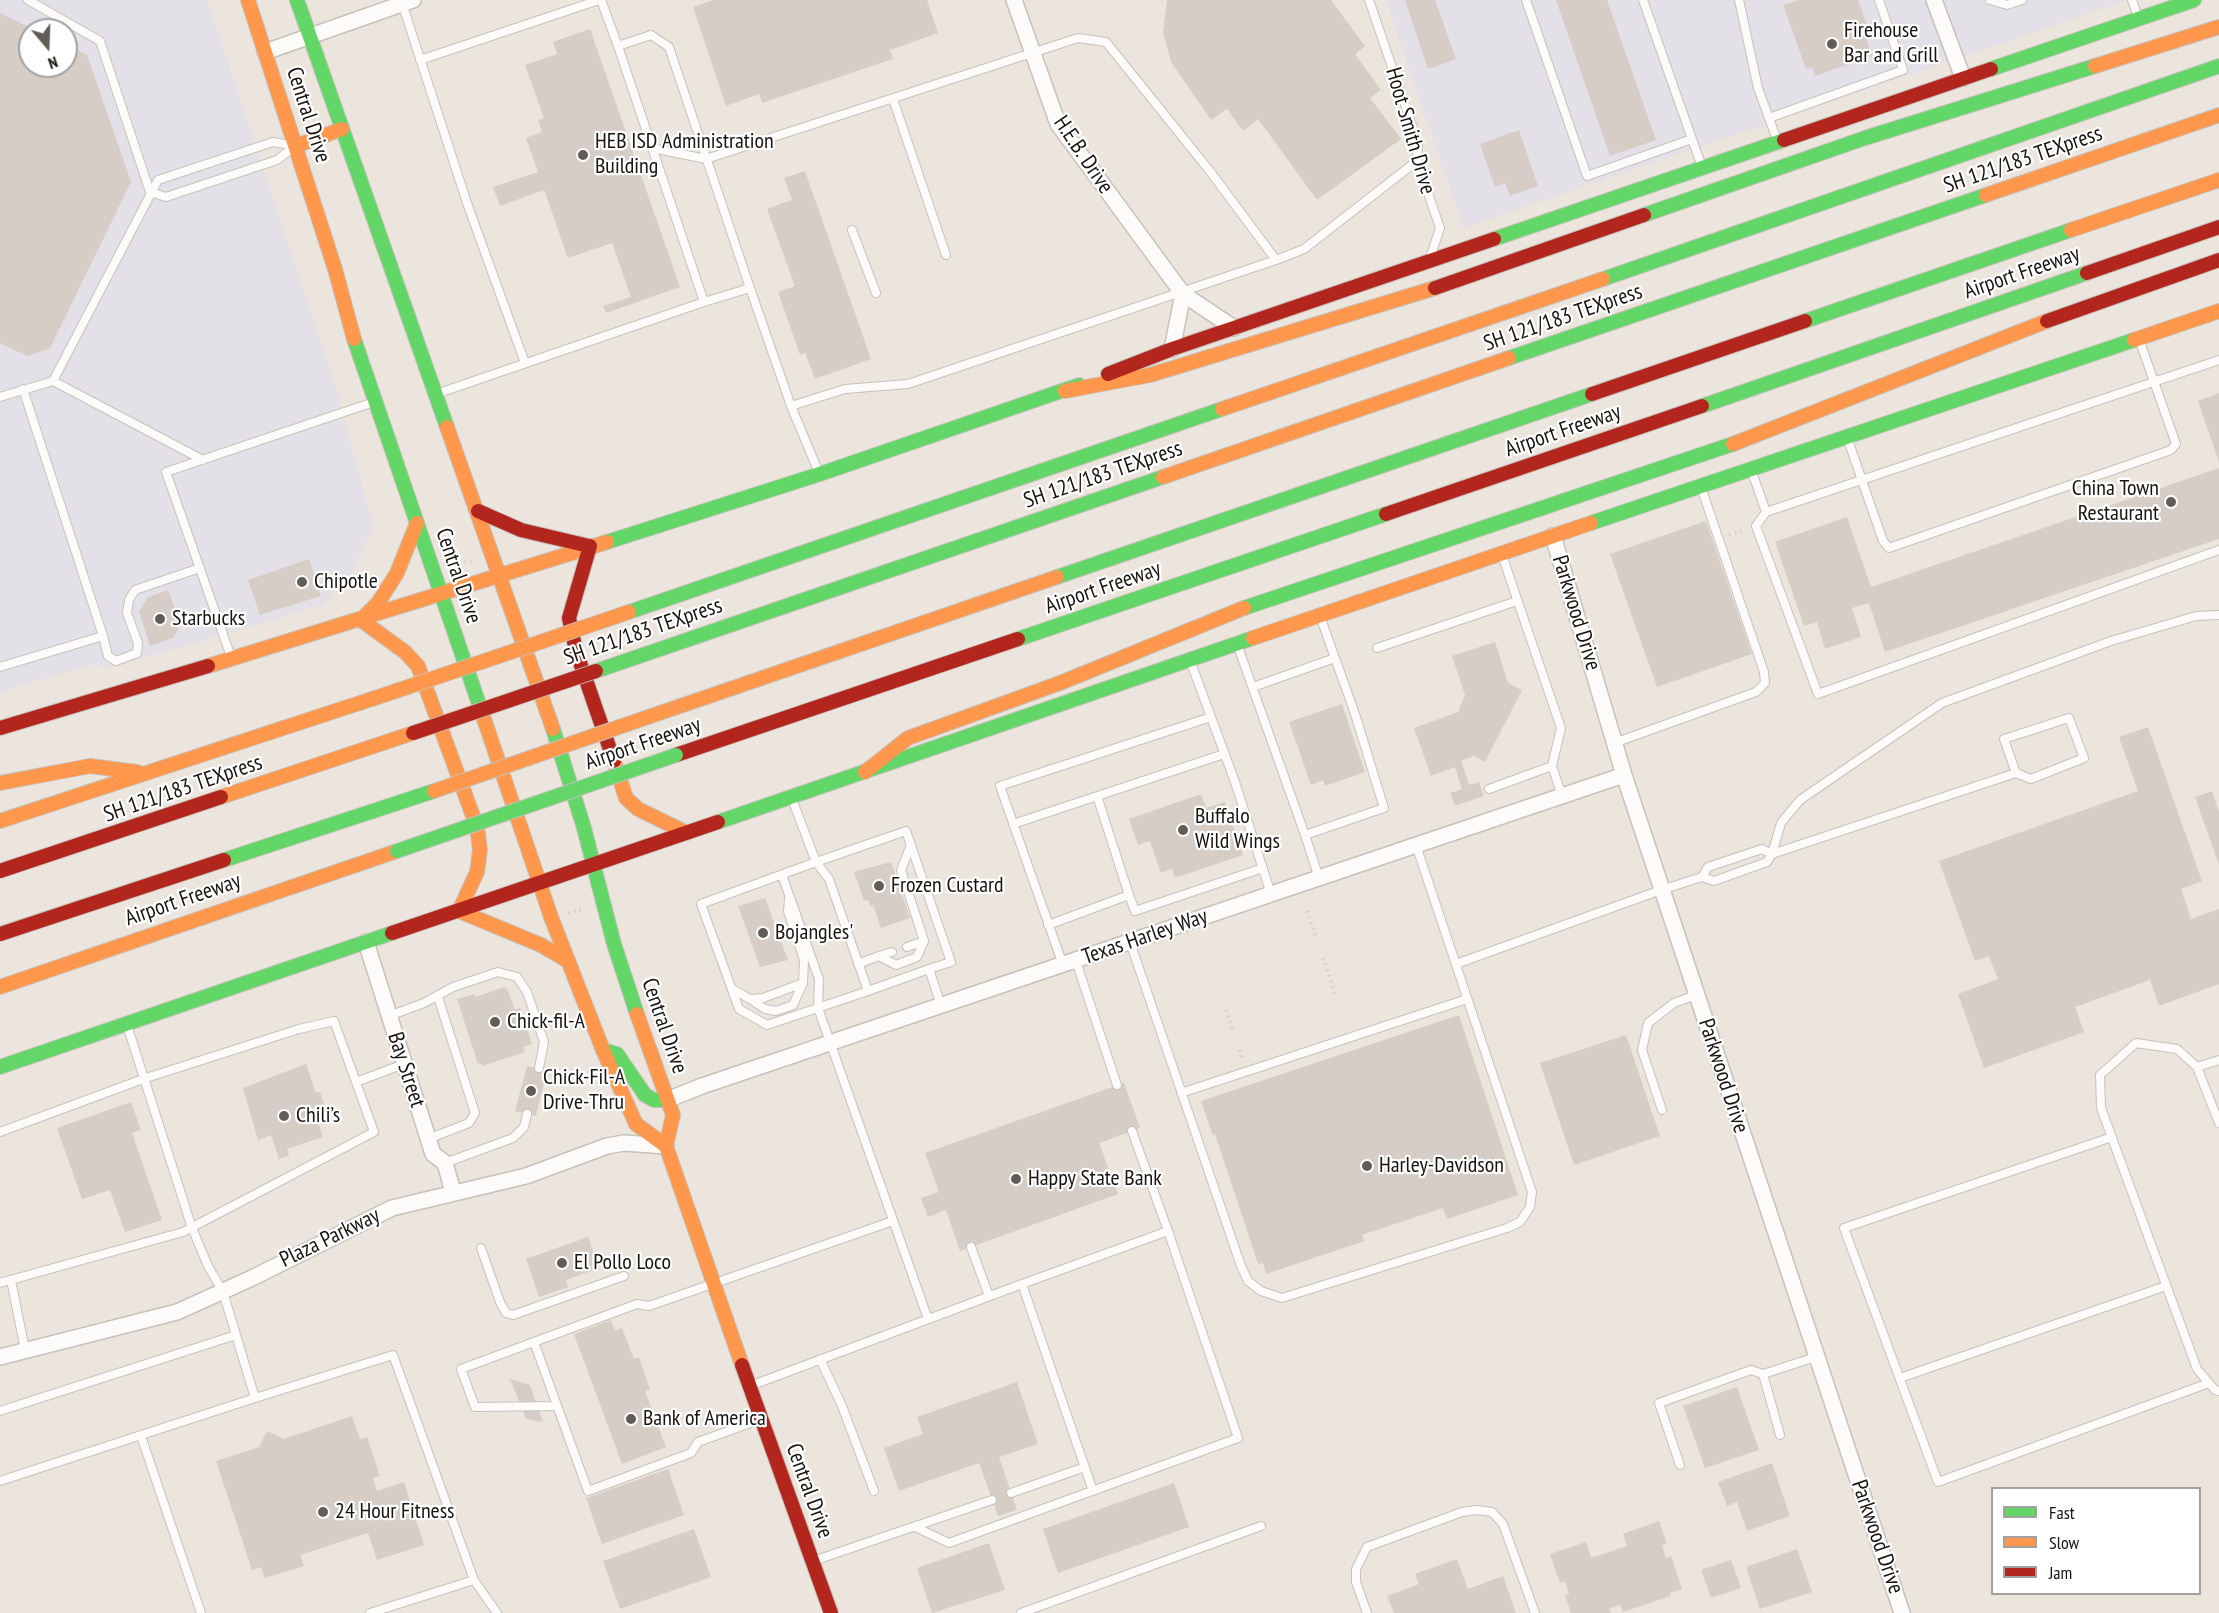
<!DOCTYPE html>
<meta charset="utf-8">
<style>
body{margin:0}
#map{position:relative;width:2219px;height:1613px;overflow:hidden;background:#ece5de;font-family:"PT Sans Narrow",sans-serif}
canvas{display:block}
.legend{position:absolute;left:1991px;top:1487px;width:210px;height:108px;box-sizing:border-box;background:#fff;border:2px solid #a2a19f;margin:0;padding:8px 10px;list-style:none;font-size:18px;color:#17130e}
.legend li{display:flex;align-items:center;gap:12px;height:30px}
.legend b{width:30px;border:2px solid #a2a19f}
.north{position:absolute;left:18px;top:18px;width:60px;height:60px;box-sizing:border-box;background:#fff;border:2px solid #a2a19f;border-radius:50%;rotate:161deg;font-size:16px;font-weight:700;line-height:24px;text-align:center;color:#17130e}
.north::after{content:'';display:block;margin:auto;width:21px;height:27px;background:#625c57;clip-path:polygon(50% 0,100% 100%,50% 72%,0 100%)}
</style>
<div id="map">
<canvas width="2219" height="1613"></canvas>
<ul class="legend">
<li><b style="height:8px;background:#63d668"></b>Fast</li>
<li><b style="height:8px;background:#ff974d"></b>Slow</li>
<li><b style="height:8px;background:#b3261e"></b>Jam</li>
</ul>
<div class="north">N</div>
</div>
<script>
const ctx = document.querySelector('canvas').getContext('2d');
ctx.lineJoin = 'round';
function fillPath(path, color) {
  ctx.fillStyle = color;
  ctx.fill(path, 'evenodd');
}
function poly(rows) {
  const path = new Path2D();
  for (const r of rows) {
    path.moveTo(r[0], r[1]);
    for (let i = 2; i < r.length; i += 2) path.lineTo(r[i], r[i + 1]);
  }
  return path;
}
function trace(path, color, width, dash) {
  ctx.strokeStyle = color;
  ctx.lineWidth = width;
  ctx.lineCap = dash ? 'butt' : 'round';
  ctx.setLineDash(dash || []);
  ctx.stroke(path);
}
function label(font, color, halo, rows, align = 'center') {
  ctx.font = font + ' "PT Sans Narrow",sans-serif';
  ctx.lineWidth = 4.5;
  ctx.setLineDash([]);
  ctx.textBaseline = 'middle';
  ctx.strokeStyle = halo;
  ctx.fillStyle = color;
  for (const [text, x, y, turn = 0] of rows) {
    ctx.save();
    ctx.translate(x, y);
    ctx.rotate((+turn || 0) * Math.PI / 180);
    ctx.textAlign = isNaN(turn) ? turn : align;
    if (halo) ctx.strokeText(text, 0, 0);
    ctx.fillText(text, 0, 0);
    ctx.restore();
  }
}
fillPath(poly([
 [0,0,207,0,337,391,373,526,353,570,322,605,114,667,91,665,0,692],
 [30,30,66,30,66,66,30,66],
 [1386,0,2128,0,1463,228]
]), '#e4e0e8');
fillPath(poly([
 [713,0,927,0,938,33,890,50,893,59,762,103,759,94,726,106,693,7],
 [1167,0,1331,0,1365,46,1355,54,1381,90,1370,98,1401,139,1317,200,1258,119,1243,131,1227,109,1211,120,1171,62,1163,32],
 [1405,0,1435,0,1456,59,1428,69],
 [1556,0,1607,0,1656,140,1610,156],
 [1799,0,1858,0,1869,31,1864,33,1872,56,1815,76,1812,67,1806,69,1783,5],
 [0,13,35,30,30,30,30,66,66,66,66,45,87,55,131,182,50,348,27,356,0,343],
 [590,29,680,287,606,313,603,306,631,297,612,243,568,258,544,190,500,206,493,187,538,172,526,138,542,132,538,120,544,118,525,65,557,54,553,42],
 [1519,130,1538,186,1510,196,1505,183,1495,187,1480,144],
 [805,171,871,359,815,379,805,353,800,355,778,292,795,286,767,209,792,200,784,178],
 [2219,393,2219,462,2198,401],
 [2219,468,2219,539,1885,652,1869,603,1852,608,1861,637,1825,649,1817,622,1804,626,1775,542,1847,517,1871,587],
 [1706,521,1752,654,1657,687,1610,554],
 [309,559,321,596,260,615,248,580],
 [168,590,181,625,173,638,150,646,139,612,148,597],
 [1495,642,1508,683,1522,690,1485,762,1474,756,1461,761,1469,785,1479,782,1484,796,1455,806,1450,793,1462,789,1455,767,1431,776,1414,728,1458,712,1465,695,1452,656],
 [1342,704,1365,772,1325,786,1323,780,1311,785,1289,722],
 [2148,727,2202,881,2181,889,2191,919,2219,909,2219,984,2159,1006,2150,980,2075,1007,2084,1032,1984,1068,1958,994,1998,979,1989,956,1975,961,1939,861,2138,791,2119,737],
 [2212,791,2219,812,2219,865,2195,797],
 [1201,794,1206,808,1225,802,1243,855,1175,878,1172,869,1161,873,1150,841,1138,845,1129,819],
 [891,862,910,918,881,928,873,905,870,906,868,900,864,901,854,872],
 [765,898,788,960,760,967,738,906],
 [504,987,507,988,515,1010,520,1008,532,1044,523,1047,525,1052,482,1066,480,1063,478,1064,457,999,474,994,475,997],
 [1459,1015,1518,1195,1447,1219,1443,1208,1362,1235,1364,1241,1266,1274,1263,1263,1258,1264,1215,1134,1213,1136,1201,1101],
 [1626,1035,1660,1136,1574,1165,1540,1063],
 [306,1064,316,1093,320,1092,324,1104,313,1108,323,1137,287,1149,289,1156,279,1159,271,1135,258,1140,243,1088],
 [527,1066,547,1071,536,1116,515,1111],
 [1124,1083,1140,1128,1099,1143,1118,1194,960,1251,946,1210,928,1217,921,1198,939,1192,925,1153],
 [131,1102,141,1130,132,1133,162,1220,125,1232,110,1190,82,1199,57,1128],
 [588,1237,599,1268,566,1280,568,1287,539,1297,526,1259],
 [611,1320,615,1331,622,1328,634,1359,639,1357,650,1389,645,1391,666,1447,622,1464,574,1334],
 [510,1379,530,1385,543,1422,526,1419],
 [1017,1382,1038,1444,999,1457,1017,1510,998,1516,979,1463,899,1491,884,1448,923,1434,917,1417],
 [1737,1387,1759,1450,1705,1468,1683,1406],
 [352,1416,360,1439,367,1437,380,1476,373,1478,377,1491,404,1482,424,1545,377,1560,368,1533,300,1555,304,1566,265,1578,261,1567,252,1570,216,1461,259,1447,267,1431,284,1439],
 [1772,1463,1790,1516,1747,1531,1737,1502,1727,1506,1718,1482],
 [668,1469,684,1515,602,1544,586,1498],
 [1174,1483,1189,1527,1058,1573,1043,1529],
 [1659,1521,1667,1544,1662,1545,1666,1558,1671,1556,1682,1589,1670,1593,1671,1596,1623,1612,1620,1605,1609,1609,1611,1613,1571,1613,1565,1595,1569,1594,1565,1581,1560,1583,1550,1554,1586,1542,1591,1558,1627,1546,1623,1534],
 [694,1529,711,1577,620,1609,603,1561],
 [989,1543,1005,1590,932,1613,917,1568],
 [1797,1549,1812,1592,1760,1609,1746,1567],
 [1457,1559,1468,1589,1503,1576,1516,1613,1394,1613,1387,1596,1419,1584,1415,1574],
 [1731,1560,1741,1588,1711,1598,1701,1570]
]), '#d5cdc6');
const lane = poly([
 [28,0,100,41,150,192],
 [601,0,618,46],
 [1369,0,1418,143,1417,161,1440,228,1430,258],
 [1526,0,1587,176,1692,139,1702,167],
 [1643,0,1692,139],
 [1739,0,1758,88,1777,140],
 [1990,0,2007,5,2022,0],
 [2132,0,2138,17],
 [402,3,467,203,525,363],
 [651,35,669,47,750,288,704,302,618,46,651,35],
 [420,60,599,0],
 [893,99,946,255],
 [1769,118,1903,70,1879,0],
 [652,148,706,159,1078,38,1106,42,1209,170,1276,260],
 [150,192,166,197,277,160,294,147],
 [852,230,876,293],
 [750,288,791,406,819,473],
 [53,381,203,460],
 [436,394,704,302],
 [0,397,53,381,158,180,273,142,291,145],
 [791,406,845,389,908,384,1276,260,1304,249,1417,161],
 [1847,437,1883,541,1889,548,2171,450,2176,444,2139,339],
 [1751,469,1766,512,1756,526,1818,694,2219,550],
 [1766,512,2219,360],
 [1502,555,1561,728,1552,766,1562,796],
 [103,636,108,656,116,661,137,653,138,643,127,613,129,600,135,590,200,568],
 [1237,644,1305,835,1384,808,1355,714,1320,616],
 [1377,648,1517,601],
 [231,657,166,472,374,402],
 [1191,663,1235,782,1271,894],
 [0,667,103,636,23,389],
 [1253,687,1335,658],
 [1614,743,1756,692,1765,683,1764,672,1701,487],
 [1489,789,1552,766],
 [1097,796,1129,895],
 [792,799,816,862,701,904,739,1009,767,1025,868,991],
 [1013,824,1224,754],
 [1305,835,1319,878],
 [1772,854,1781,823,1800,800,1942,703,2111,641,2196,616,2219,615],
 [1772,854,2016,773,2031,779,2084,758,2069,718,2004,739,2016,773],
 [782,875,819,979,818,1008,928,1319],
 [1048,925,1129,895,1135,911,1263,868],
 [1130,942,1241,1266,1248,1281,1261,1291,1282,1298,1507,1228,1520,1222,1530,1207,1532,1192,1416,845],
 [907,947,924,941],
 [879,956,892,952],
 [1076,961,1117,1085],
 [858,964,879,956,896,965,917,957,924,941,901,870,911,845],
 [1456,964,1661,890,1702,877,1714,881,1767,862,1772,854,1762,849,1708,867,1702,877],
 [1063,965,1000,786,1211,717],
 [929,969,868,991,829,879,816,862,906,831,951,962,929,969,941,1005],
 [732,989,750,999,763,998,803,983,804,960,788,911,789,899],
 [750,999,765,1009,776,1011,793,1005,803,983],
 [389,1016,424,1003,453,987,498,972,517,977,527,992,544,1042,539,1068],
 [127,1025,192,1228,208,1266,223,1292,255,1398,393,1355,474,1580,497,1613],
 [2197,1067,2219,1060],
 [356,1082,404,1064],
 [1181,1093,1467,999],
 [1662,1110,1642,1050,1648,1023,1674,1003,1696,995],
 [2219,1123,2197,1067,2177,1049,2136,1043,2100,1075,2101,1108,2197,1369,2215,1390,2219,1391],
 [1132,1131,1168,1231],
 [0,1132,143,1079,299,1029,334,1021,374,1132,183,1232,0,1283],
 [2112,1137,1844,1228,1938,1482,2209,1383],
 [428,1139,469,1123,475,1113,438,997],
 [445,1163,513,1138,524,1127,527,1114],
 [971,1247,989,1296],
 [481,1248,500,1302,506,1313,513,1315,624,1276],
 [11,1280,25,1350],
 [534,1342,461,1369,475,1407,557,1406],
 [820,1359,842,1406,874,1491],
 [1900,1378,2166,1286],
 [750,1386,1022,1284,1093,1491],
 [0,1411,236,1335],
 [759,1420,698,1442,691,1453,588,1491,534,1342,637,1304,649,1306,893,1221],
 [1780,1435,1763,1374,1816,1357],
 [141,1436,201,1613],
 [1680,1465,1659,1403,1751,1370,1763,1374],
 [0,1481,255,1398],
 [1011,1493,1085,1467],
 [917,1528,949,1543,1238,1438,1168,1231,1022,1284],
 [813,1561,992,1500],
 [370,1613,474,1580],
 [1021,1613,1261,1526],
 [1367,1613,1356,1582,1356,1569,1367,1547,1462,1512,1477,1510,1492,1512,1503,1524,1535,1613]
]);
const street = poly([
 [1014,0,1058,124,1183,294,1234,328],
 [1934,0,1963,78],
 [265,52,413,0],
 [1172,349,1183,294],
 [1553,536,1624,775,1902,1613],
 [366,942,433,1154,445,1163,453,1192],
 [667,1100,702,1086,1624,775],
 [0,1357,177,1312,252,1278,392,1208,526,1176,607,1146,624,1143,666,1146]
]);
const fast = poly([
 [297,0,447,427],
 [1991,69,2194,0],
 [1644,215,1865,138,2095,66],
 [1494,239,1784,140],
 [1603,279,2219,66],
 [1805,321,2071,230],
 [354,339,481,710],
 [1509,358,1986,195],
 [1702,406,2087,273],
 [1591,523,2134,340],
 [607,542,820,474,1079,385],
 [1057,577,1592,394],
 [1244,608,1733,444],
 [629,612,1222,409],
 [1018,639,1386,514],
 [596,671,1163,477],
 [553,729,584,828,614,944,637,1014],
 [718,822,1253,638],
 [224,860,434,791],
 [603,1050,617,1054,645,1095,654,1100,667,1100],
 [0,1067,392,933]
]);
const slow = poly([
 [248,0,335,269,354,339],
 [2095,66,2219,27],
 [296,146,342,129],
 [1986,195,2219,115],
 [2071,230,2219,180],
 [2134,340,2219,311],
 [1065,391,1150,375,1435,288],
 [1222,409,1603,279],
 [447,427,553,729],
 [1733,444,2047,321],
 [1163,477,1509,358],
 [417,523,397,573,378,603,361,620,405,652,418,666,477,827,480,850,477,872,459,911],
 [1253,638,1591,523],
 [208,666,607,542],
 [481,710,551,917,603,1050,636,1124,666,1146],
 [616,728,1057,577],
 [614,761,626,798,638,809,687,833],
 [865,772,908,738,1060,683,1244,608],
 [0,783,90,766,137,772],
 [221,797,413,733],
 [0,821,384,695],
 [459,911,541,945,568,961],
 [0,987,397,851],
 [637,1014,673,1115,666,1146,742,1365]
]);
const jam = poly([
 [1784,140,1991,69],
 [2087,273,2219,227],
 [1435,288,1644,215],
 [2047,321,2219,260],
 [1108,374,1172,349,1494,239],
 [1592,394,1805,321],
 [478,511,521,530,589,546],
 [1386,514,1702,406],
 [590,546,569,618,576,651,614,761],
 [0,728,208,666],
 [676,755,1018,639],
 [0,871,221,797],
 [392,933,718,822],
 [0,934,224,860],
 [742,1365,831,1613]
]);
trace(lane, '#c6c1bb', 10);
trace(street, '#c6c1bb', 18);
trace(fast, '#c6c1bb', 16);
trace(slow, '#c6c1bb', 16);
trace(jam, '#c6c1bb', 16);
trace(poly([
 [1729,535,1744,530],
 [464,561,474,562],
 [1307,911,1316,937],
 [568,913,582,909],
 [1323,958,1336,996],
 [1226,1010,1233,1030],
 [1240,1050,1243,1061]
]), '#d1cfcd', 4, [1.5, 4.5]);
trace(lane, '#fcfbfa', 8);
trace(street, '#fcfbfa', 15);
trace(fast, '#63d668', 14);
trace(slow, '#ff974d', 14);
trace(jam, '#b3261e', 14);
const fastBridge = poly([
 [397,851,676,755]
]);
const slowBridge = poly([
 [384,695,629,612],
 [434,791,616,728]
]);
const jamBridge = poly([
 [413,733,596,671]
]);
trace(fastBridge, '#c5c2be', 16, []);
trace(slowBridge, '#c5c2be', 16, []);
trace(jamBridge, '#c5c2be', 16, []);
trace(fastBridge, '#63d668', 14);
trace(slowBridge, '#ff974d', 14);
trace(jamBridge, '#b3261e', 14);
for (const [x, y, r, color] of [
 [1832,44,6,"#625c57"],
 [583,155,6,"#625c57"],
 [2171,502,6,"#625c57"],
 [302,582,6,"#625c57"],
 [160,619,6,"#625c57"],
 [1183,830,6,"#625c57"],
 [879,886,6,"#625c57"],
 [763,933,6,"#625c57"],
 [495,1022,6,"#625c57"],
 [531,1091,6,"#625c57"],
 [284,1116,6,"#625c57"],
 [1367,1166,6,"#625c57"],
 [1016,1179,6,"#625c57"],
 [562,1263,6,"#625c57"],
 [631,1419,6,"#625c57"],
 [323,1512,6,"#625c57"]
]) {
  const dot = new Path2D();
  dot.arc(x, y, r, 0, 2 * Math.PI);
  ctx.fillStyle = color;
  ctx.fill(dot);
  trace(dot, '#fff', 2);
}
label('22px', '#17130e', '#fff', [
 ["Firehouse",1844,31],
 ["Bar and Grill",1844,56],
 ["HEB ISD Administration",595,142],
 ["Building",595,167],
 ["China Town",2159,489,"right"],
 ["Restaurant",2159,514,"right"],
 ["Chipotle",314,582],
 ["Starbucks",172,619],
 ["Buffalo",1195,817],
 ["Wild Wings",1195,842],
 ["Frozen Custard",891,886],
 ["Bojangles'",775,933],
 ["Chick-fil-A",507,1022],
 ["Chick-Fil-A",543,1078],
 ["Drive-Thru",543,1103],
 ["Chili’s",296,1116],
 ["Harley-Davidson",1379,1166],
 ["Happy State Bank",1028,1179],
 ["El Pollo Loco",574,1263],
 ["Bank of America",643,1419],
 ["24 Hour Fitness",335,1512]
], 'left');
label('22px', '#17130e', '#fff', [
 ["Central Drive",308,115,72],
 ["Hoot Smith Drive",1410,131,74],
 ["H.E.B. Drive",1083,155,56],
 ["SH 121/183 TEXpress",2023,160,-19],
 ["Airport Freeway",2022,273,-19],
 ["SH 121/183 TEXpress",1563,318,-19],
 ["Airport Freeway",1563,431,-19],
 ["SH 121/183 TEXpress",1103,475,-19],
 ["Central Drive",458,576,71],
 ["Airport Freeway",1103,588,-19],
 ["Parkwood Drive",1576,613,73],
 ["SH 121/183 TEXpress",643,632,-19],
 ["Airport Freeway",643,744,-19],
 ["SH 121/183 TEXpress",183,789,-19],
 ["Airport Freeway",183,900,-19],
 ["Texas Harley Way",1145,937,-19],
 ["Central Drive",664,1026,71],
 ["Bay Street",406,1070,72],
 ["Parkwood Drive",1723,1076,72],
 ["Plaza Parkway",330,1238,-26],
 ["Central Drive",809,1491,70],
 ["Parkwood Drive",1877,1537,71]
]);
</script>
